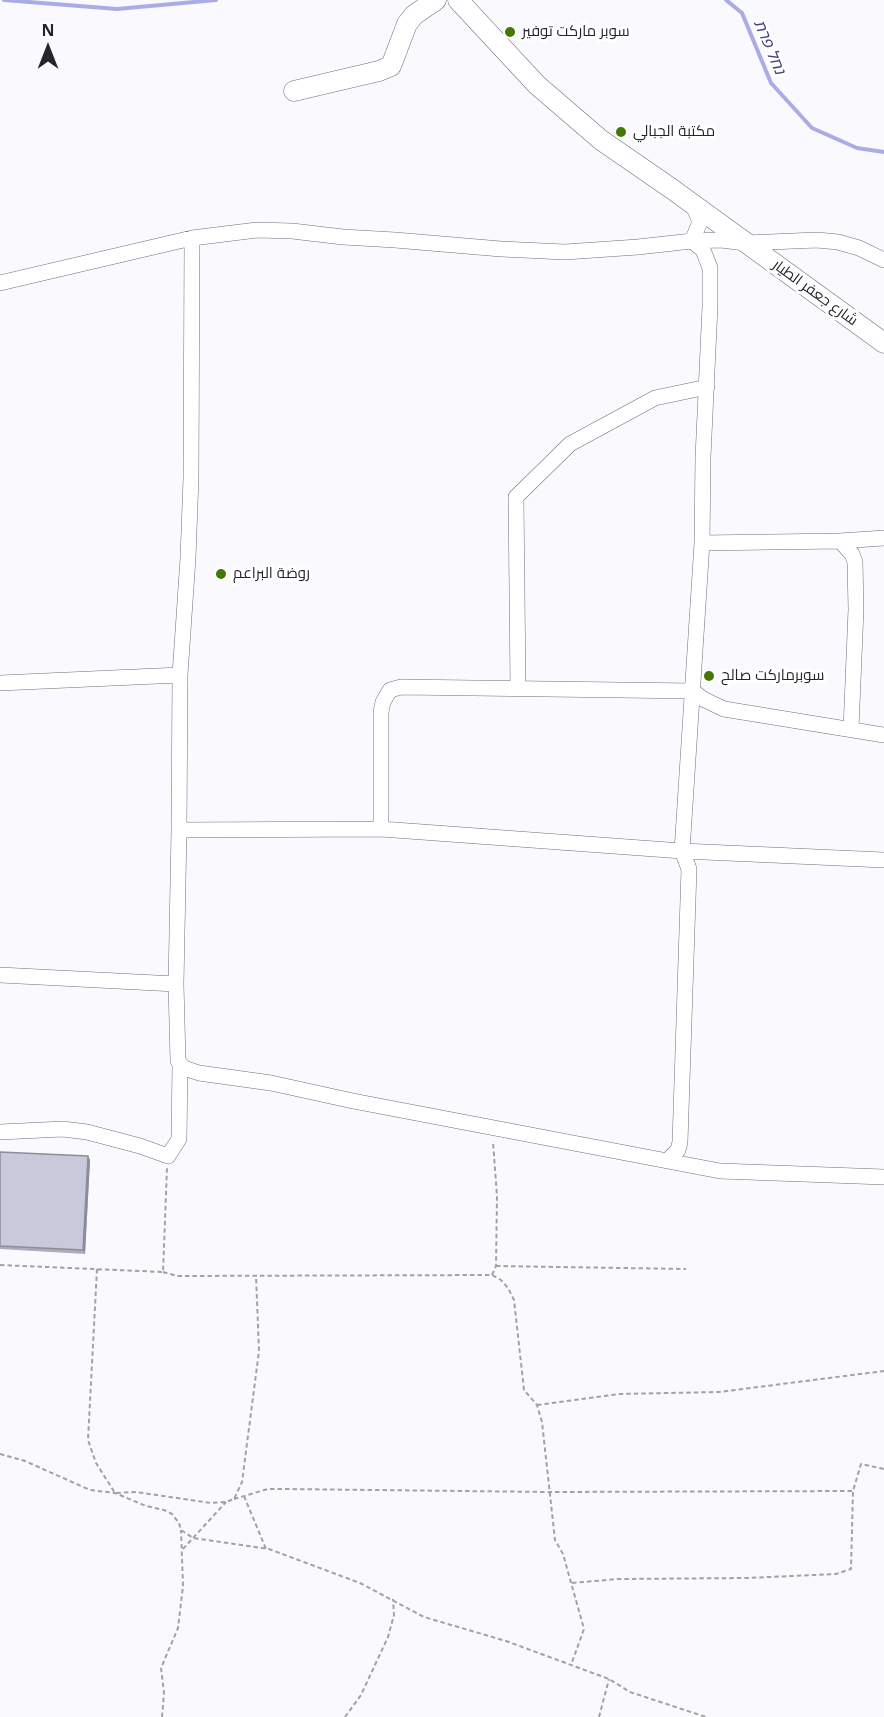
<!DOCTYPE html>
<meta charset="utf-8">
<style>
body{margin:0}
#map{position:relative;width:884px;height:1717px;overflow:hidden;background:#fafafe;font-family:"Noto Sans",sans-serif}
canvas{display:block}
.north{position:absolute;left:18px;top:18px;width:60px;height:60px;-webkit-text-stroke:4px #fff;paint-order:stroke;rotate:0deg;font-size:16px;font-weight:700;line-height:24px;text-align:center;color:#25252c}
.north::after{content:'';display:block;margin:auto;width:21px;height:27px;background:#25252c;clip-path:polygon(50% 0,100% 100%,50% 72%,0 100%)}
</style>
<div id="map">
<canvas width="884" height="1717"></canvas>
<div class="north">N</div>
</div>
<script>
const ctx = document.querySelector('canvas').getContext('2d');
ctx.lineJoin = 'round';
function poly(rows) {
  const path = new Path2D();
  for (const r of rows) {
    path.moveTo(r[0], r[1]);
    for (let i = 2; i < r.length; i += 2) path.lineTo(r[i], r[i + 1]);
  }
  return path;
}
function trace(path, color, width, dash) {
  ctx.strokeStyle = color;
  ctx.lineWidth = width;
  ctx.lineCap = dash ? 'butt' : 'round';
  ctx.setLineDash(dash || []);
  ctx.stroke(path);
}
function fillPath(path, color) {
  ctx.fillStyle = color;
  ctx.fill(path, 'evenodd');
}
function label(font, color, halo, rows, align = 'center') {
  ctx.font = font + ' "Noto Sans",Cairo,"Noto Sans Hebrew",sans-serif';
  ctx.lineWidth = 6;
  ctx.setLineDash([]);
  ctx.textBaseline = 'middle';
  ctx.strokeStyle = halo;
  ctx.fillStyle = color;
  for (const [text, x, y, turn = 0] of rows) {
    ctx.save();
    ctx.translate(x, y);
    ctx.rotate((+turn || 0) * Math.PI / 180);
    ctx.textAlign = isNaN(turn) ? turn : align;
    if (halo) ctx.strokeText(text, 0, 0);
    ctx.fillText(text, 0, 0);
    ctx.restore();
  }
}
trace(poly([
 [4,0,117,9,216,0],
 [726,0,742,13,771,83,812,128,857,148,884,152]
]), '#abace5', 4);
const minor = poly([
 [692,203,700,222,692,241],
 [692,241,703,250,710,268,710,306,703,457,702,543,840,541,852,554,855,562,856,609,851,729],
 [0,283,192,238,257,230,292,231,343,237,395,240,501,249,565,252,638,247,692,241,721,240,746,243,817,240,838,242,859,248,884,260],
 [840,541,884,538],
 [0,683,180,675,188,558,191,478,192,238],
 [518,688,516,497,570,444,655,398,707,387],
 [381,829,381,712,383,702,390,690,401,687,693,691,703,699,724,709,884,735],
 [179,830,180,675],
 [0,975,176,984,178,1061,184,1068,199,1073,271,1083,353,1101,720,1171,884,1177],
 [176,984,179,830,381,829,682,851,884,860],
 [0,1132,63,1129,87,1132,140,1146,168,1156,179,1139,180,1064],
 [668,1160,678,1150,680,1142,689,869,682,851,702,543]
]);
const tertiary = poly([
 [458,0,537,85,601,140,672,189,884,343],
 [294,91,379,71,391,66,407,24,414,15,436,0]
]);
trace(minor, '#6d6e7e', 16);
trace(tertiary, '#6d6e7e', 21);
trace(poly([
 [0,1265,163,1272,167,1168],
 [496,1266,686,1269],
 [97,1269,88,1440,96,1463,115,1493,136,1492,211,1503,226,1502,234,1499,242,1482,259,1351,256,1275],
 [163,1272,177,1276,492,1275,501,1280,508,1288,514,1300,524,1390,537,1405,542,1422,555,1540,563,1554,584,1629,571,1665],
 [492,1275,496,1266,497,1196,493,1142],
 [537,1405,619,1394,719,1392,884,1371],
 [0,1454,25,1461,90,1490,115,1493,146,1506,164,1510,172,1514,179,1523,181,1530,193,1538,269,1549,360,1583,424,1617,506,1641,609,1679,630,1692,706,1717],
 [244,1496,266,1549],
 [234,1499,268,1489,282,1489,551,1492,853,1491],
 [183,1549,226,1502],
 [572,1583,618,1579,747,1578,836,1574,851,1569,853,1491,861,1464,884,1469],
 [162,1717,164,1693,161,1668,178,1628,183,1586,181,1530],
 [345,1717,361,1695,388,1637,394,1615,393,1599],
 [599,1717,609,1679]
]), '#a1a1a6', 2, [4.5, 3]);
trace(minor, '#fff', 15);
trace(tertiary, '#fff', 20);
fillPath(poly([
 [0,1152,88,1156,90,1160,85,1254,0,1249]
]), '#acadbc');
fillPath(poly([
 [88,1156,90,1160,85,1254,83,1250]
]), '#8c8d99');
const building = poly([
 [0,1152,88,1156,83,1250,0,1246,0,1152]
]);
fillPath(building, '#c8c9db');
trace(building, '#8c8d99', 1.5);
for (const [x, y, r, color] of [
 [510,32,6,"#447805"],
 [621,132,6,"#447805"],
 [221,574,6,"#447805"],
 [709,676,6,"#447805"]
]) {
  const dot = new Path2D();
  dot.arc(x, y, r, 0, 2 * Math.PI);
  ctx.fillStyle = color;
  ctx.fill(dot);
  trace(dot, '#fff', 2);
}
label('15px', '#25252c', '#fff', [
 ["سوبر ماركت توفير",522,32],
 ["مكتبة الجبالي",633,132],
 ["روضة البراعم",233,574],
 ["سوبرماركت صالح",721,676]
], 'left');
label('15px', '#25252c', '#fff', [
 ["شارع جعفر الطيار",815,293,36]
]);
label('italic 16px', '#444084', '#fff', [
 ["נחל פרת",769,47,67]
]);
</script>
